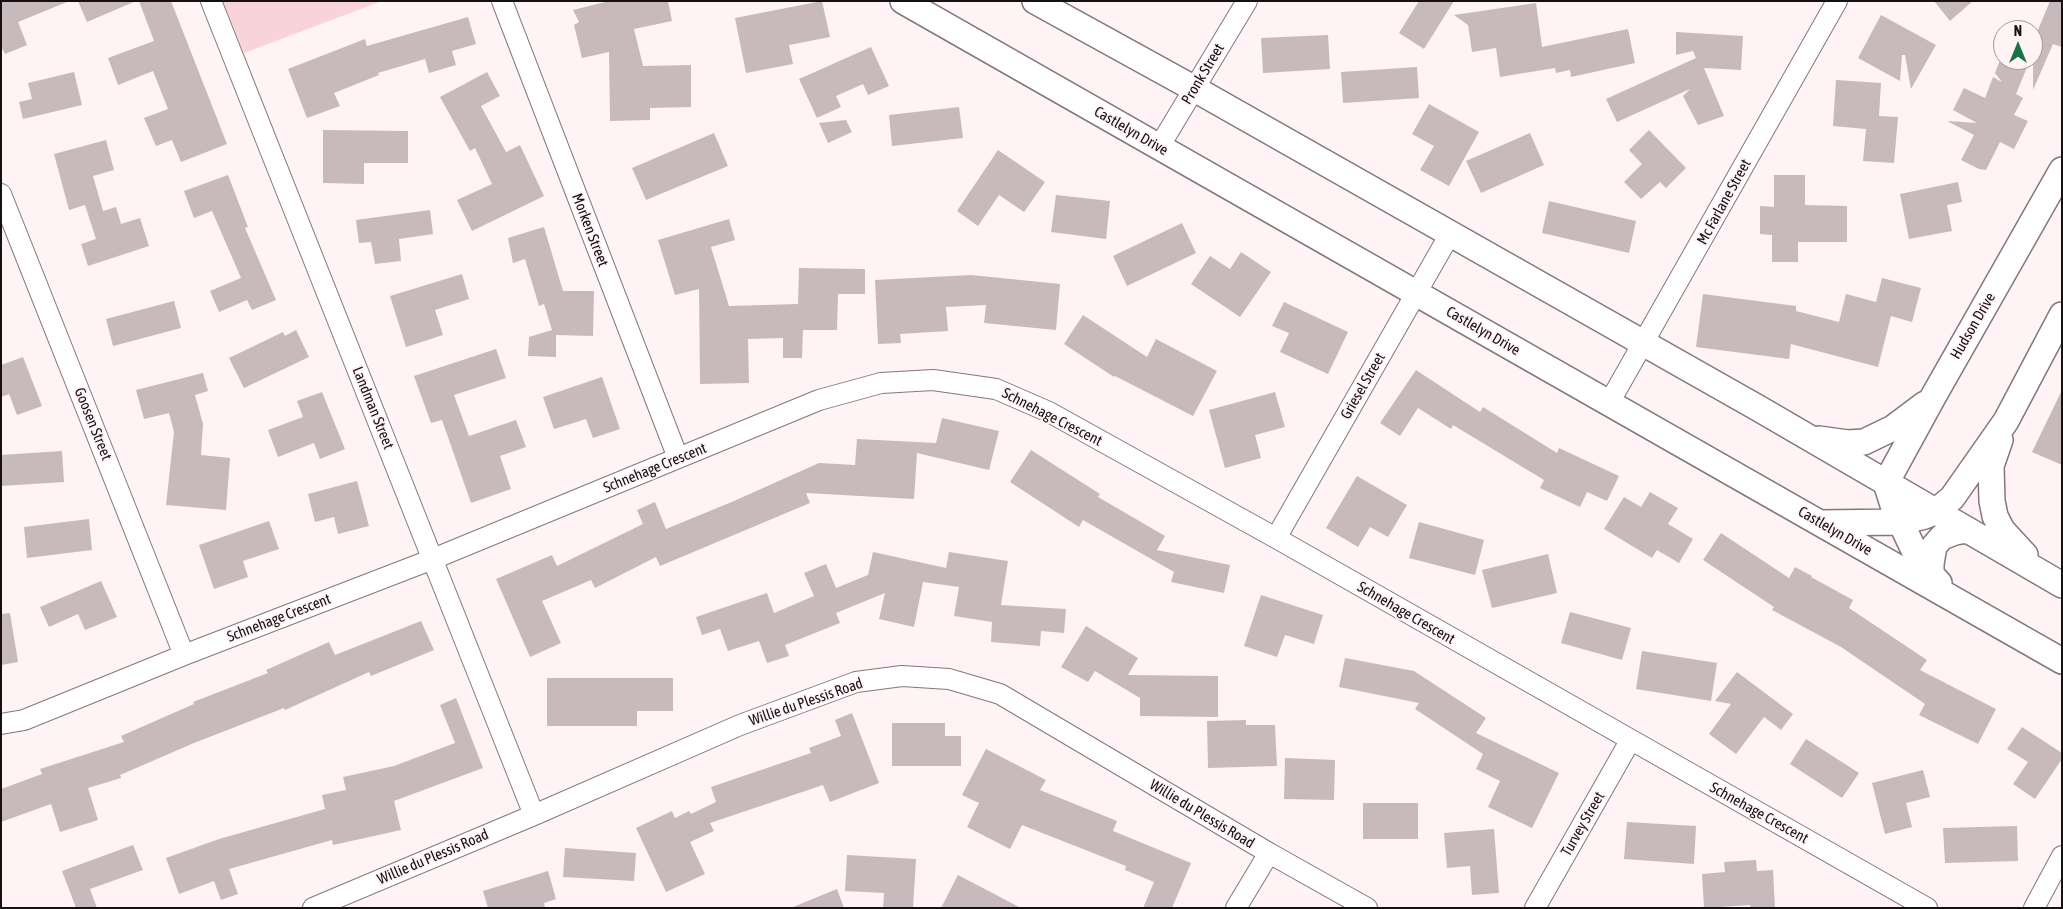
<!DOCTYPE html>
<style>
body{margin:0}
#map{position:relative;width:2063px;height:909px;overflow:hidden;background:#fff3f5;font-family:"Asap Condensed",sans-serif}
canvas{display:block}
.frame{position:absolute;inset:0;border:2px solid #151011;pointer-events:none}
.north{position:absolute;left:1993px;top:20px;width:50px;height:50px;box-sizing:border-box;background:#fff3f5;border:1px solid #a1989a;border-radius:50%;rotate:0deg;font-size:14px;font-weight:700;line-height:20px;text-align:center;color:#151011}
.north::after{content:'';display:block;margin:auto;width:18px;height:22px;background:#197246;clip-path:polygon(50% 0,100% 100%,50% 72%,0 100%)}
</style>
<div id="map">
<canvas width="2063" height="909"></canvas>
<div class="frame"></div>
<div class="north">N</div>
</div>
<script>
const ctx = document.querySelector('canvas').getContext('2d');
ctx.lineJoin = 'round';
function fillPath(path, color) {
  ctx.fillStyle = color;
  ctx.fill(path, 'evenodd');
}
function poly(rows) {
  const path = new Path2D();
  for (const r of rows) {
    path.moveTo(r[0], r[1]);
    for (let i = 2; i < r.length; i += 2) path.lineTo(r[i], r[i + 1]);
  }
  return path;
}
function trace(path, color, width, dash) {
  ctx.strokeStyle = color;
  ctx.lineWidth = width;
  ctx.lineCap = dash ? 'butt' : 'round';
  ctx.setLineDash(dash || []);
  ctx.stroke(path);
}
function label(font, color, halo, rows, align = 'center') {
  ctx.font = font + ' "Asap Condensed",sans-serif';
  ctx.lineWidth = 4;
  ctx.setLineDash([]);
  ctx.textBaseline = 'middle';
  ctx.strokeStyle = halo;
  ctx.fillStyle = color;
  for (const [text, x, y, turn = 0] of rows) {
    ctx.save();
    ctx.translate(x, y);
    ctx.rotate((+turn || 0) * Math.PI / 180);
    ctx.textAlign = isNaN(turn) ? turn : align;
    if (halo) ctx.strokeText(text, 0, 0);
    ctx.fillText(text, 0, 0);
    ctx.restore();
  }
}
fillPath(poly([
 [223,1,382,1,244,53]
]), '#f8d4da');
fillPath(poly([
 [1,1,67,1,67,2,18,22,27,45,5,54,1,46],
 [78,1,136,1,87,22],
 [139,1,171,1,227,144,181,162,172,140,156,146,144,118,168,109,153,71,118,85,108,58,154,41],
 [609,1,668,1,672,21,634,29,643,66,691,65,691,107,650,108,650,120,610,121,609,52,582,58,574,25,579,22,573,10],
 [822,1,830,37,789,45,793,64,746,73,735,18],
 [1419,1,1454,1,1424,49,1399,33],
 [1934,1,1973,1,1950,21],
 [2050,1,2062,1,2062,47,2053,44,2033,90,2033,42],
 [1536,3,1542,47,1628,29,1635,63,1571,77,1570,70,1556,73,1555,68,1500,77,1496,48,1472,52,1468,25,1454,15],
 [1881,15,1936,45,1911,89,1905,55,1902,55,1900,81,1858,58],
 [468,17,476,44,452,51,456,65,429,73,425,59,378,73,379,75,334,93,340,106,307,118,288,69,365,39,367,46],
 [1676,32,1743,36,1741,70,1704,68,1724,116,1698,125,1683,96,1690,89,1617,122,1606,99,1696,58,1693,51,1676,55],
 [1328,35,1330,69,1263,73,1261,38],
 [871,47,889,86,868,95,863,84,836,96,841,107,817,118,799,79],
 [2000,60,2030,60,2016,94,2023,98,2014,115,2028,121,2014,149,2000,142,1986,170,1979,169,1961,160,1974,135,1947,121,1977,123,1953,110,1964,88,1985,98,1993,77,2002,82,1995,73],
 [1417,67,1419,98,1343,103,1341,72],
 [74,72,82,105,23,119,19,102,32,99,28,83],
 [487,72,500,96,481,106,506,152,520,145,544,196,472,231,457,200,492,184,475,148,470,151,440,97],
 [1836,80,1881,83,1879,116,1898,117,1894,163,1863,161,1866,129,1833,126],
 [1429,104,1479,132,1449,186,1420,170,1434,146,1412,134],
 [959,107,963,138,892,146,889,115],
 [846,120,852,132,828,143,819,123],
 [323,130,408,131,408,163,364,163,364,184,323,183],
 [1649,130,1686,168,1666,188,1660,182,1641,199,1624,182,1642,164,1629,150],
 [714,133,728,166,646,200,632,168],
 [1530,133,1544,165,1481,193,1466,161],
 [106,140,114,170,93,176,103,211,116,207,121,224,140,218,149,246,88,266,81,244,96,239,85,205,69,210,54,154],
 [998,150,1045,182,1024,212,999,195,978,226,957,211],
 [228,175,248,227,245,228,276,300,252,310,247,300,219,312,210,291,241,278,212,211,194,218,184,191],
 [1774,175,1805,175,1805,205,1847,206,1847,242,1798,242,1798,262,1772,262,1772,235,1760,234,1760,206,1774,207],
 [1958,182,1962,202,1947,205,1952,231,1909,239,1900,194],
 [1056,195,1110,201,1106,239,1051,232],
 [1549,201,1636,221,1629,253,1542,233],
 [430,210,433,234,399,239,401,261,375,264,371,242,359,243,356,220],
 [729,219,735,240,711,247,729,306,798,304,799,268,865,269,865,294,838,294,837,330,803,330,802,358,783,358,783,338,748,339,749,383,700,384,699,289,675,295,658,240],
 [1182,223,1196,253,1127,286,1113,256],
 [544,227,563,291,594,291,593,336,556,335,556,357,528,356,529,337,552,330,544,304,539,306,525,259,513,263,508,238],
 [1241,252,1271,272,1240,317,1191,284,1210,256,1230,269],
 [462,274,469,299,435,310,443,335,406,347,390,296],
 [971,275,1060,284,1056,330,984,323,986,305,946,307,948,331,900,334,901,343,878,344,875,280],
 [1882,278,1921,288,1912,322,1891,316,1878,367,1791,344,1789,359,1696,347,1703,294,1796,306,1796,311,1839,322,1846,294,1876,302],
 [174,301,181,328,113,346,106,319],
 [1284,302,1348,332,1328,374,1280,352,1289,333,1272,326],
 [1083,315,1147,357,1156,339,1217,371,1193,416,1115,376,1114,377,1064,344],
 [296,330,309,357,244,388,229,358,283,332,285,336],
 [496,349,506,378,454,395,469,436,516,420,526,447,500,456,511,489,471,503,442,420,431,423,414,376],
 [23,357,42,406,17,415,9,394,1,397,1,365],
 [1416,370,1480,412,1483,407,1557,453,1559,448,1619,476,1607,501,1587,492,1580,507,1540,488,1544,480,1453,425,1451,429,1418,408,1400,436,1380,423],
 [203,373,208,391,195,395,203,424,201,455,230,458,226,510,166,505,174,432,169,413,144,419,136,390],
 [602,377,620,429,593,438,586,419,554,429,543,397],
 [2062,390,2062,465,2032,452],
 [322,392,345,449,320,459,314,443,278,457,268,430,303,417,297,401],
 [1275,392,1285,427,1255,435,1261,458,1225,468,1209,410],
 [942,418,999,431,989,470,917,453,914,499,806,493,810,503,660,566,656,557,595,588,591,580,542,601,561,643,530,657,496,579,552,555,557,566,643,524,637,510,655,502,666,529,734,501,819,463,855,465,857,439,936,443],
 [1031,450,1100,494,1098,497,1165,536,1157,550,1230,565,1224,593,1171,582,1174,572,1083,520,1079,527,1010,482],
 [62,451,64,482,1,486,1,455],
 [1357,476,1407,505,1388,537,1370,527,1358,547,1326,528],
 [357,481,369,526,338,534,334,517,315,522,308,494],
 [1650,492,1678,508,1668,524,1693,539,1679,563,1657,550,1652,558,1604,529,1624,497,1641,507],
 [89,519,92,550,27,558,24,527],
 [269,521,279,549,243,561,248,577,214,589,199,545],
 [1419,522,1484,540,1475,575,1409,558],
 [1721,533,1789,578,1795,567,1812,576,1811,577,1853,600,1849,608,1927,660,1920,670,1996,709,1978,744,1919,715,1925,704,1841,647,1772,610,1774,607,1703,560],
 [873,552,946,568,949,552,1008,561,1001,605,1066,609,1064,633,1041,631,1040,646,991,642,992,622,954,616,959,587,923,582,914,627,879,619,885,593,836,613,840,623,785,645,789,656,767,663,759,641,728,651,720,629,702,635,696,617,767,593,774,613,814,596,804,573,826,564,836,588,868,575],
 [1548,554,1557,593,1492,608,1482,570],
 [101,581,117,617,85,630,78,614,49,627,40,607],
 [1261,595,1323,615,1314,644,1285,635,1277,657,1244,646],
 [1570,612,1631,628,1622,660,1561,643],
 [10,613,18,662,1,665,1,614],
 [421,621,434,650,371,676,369,672,285,710,284,708,194,743,120,775,121,778,88,788,98,820,60,832,51,804,1,822,1,789,42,774,40,769,124,742,121,736,194,704,193,702,268,673,266,670,329,642,335,655],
 [1086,626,1138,658,1128,675,1218,676,1218,717,1140,716,1140,698,1095,671,1088,682,1061,667],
 [1642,651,1717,663,1711,701,1636,689],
 [1345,658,1414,671,1486,718,1476,733,1559,773,1532,828,1488,807,1500,781,1476,769,1483,754,1415,709,1419,703,1339,687],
 [1737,672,1793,714,1781,730,1764,717,1736,754,1709,734,1731,704,1715,701],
 [547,678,673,678,673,711,637,711,637,726,547,726],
 [456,698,483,768,394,801,401,830,333,845,332,840,229,869,238,894,221,900,214,881,179,894,166,858,219,839,325,809,322,795,346,790,343,777,394,766,455,743,440,705],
 [852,713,879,783,830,802,823,785,710,823,714,831,690,842,705,874,666,892,636,828,672,811,675,818,689,811,691,814,716,802,711,787,811,753,809,748,841,736,835,720],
 [1246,720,1246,725,1275,725,1277,766,1208,768,1207,721],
 [892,723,945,723,945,736,961,736,961,766,892,766],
 [2022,727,2062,753,2062,759,2035,799,2013,784,2028,762,2007,749],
 [1806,739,1859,773,1842,798,1790,764],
 [986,749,1046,780,1040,790,1117,821,1113,831,1191,863,1172,908,1143,908,1154,882,1125,870,1126,866,1022,825,1010,849,967,827,979,803,962,795],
 [1285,758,1335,760,1334,800,1284,799],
 [1923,770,1930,797,1906,803,1912,827,1885,834,1872,783],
 [1363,803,1418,803,1418,839,1363,839],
 [1627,822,1696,826,1694,864,1624,859],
 [2017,826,2018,861,1945,863,1943,828],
 [1494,829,1499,893,1472,895,1470,866,1447,868,1444,833],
 [133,845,143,870,90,889,97,908,76,908,62,871],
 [565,848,636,853,634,881,563,877],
 [847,855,916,859,913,908,883,908,884,893,845,891],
 [1756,860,1757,871,1773,870,1775,908,1751,908,1750,905,1704,908,1702,874,1725,872,1724,862],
 [548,871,556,899,544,903,545,908,488,908,483,891],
 [958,875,1021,908,941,908],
 [837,889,844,908,793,908,793,907]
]), '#c8babc');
const minor = poly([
 [211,1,534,815],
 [502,1,678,458],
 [1159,147,1247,1],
 [1,194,184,655],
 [1609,403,1837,1],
 [1276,538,1450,234],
 [1,724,24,720,184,655,433,559,819,400,881,383,933,380,996,389,1049,412,1276,538,1927,908],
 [313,908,534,815,740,725,856,682,902,676,949,679,1000,694,1269,853,1367,908],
 [1236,908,1269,853],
 [1535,908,1630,741],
 [2034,908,2062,856]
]);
const tertiary = poly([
 [903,1,2062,661],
 [1035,1,1193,88,1758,408,2062,585],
 [1819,439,1848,443,1864,442,1893,428,1925,404],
 [2000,440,1991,466,1992,501,1995,516,2002,530,2025,555],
 [1820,523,1900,522,1925,516,1935,512,1952,498,2006,421,2062,315],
 [1931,575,1931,564,1934,546,1942,537,1955,532,1968,530],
 [1939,583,1920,563,1894,508,1886,483,1933,397,2062,170]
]);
trace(minor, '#837779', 22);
trace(tertiary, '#837779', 28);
trace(minor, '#fff', 20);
trace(tertiary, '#fff', 25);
label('15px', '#151011', '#fff3f5', [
 ["Pronk Street",1203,74,-59],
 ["Castlelyn Drive",1131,131,30],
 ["Mc Farlane Street",1724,202,-61],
 ["Morken Street",590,230,69],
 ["Hudson Drive",1973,326,-60],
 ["Castlelyn Drive",1483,331,30],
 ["Griesel Street",1363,386,-60],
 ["Landman Street",373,408,68],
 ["Schnehage Crescent",1052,417,27],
 ["Goosen Street",93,424,68],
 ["Schnehage Crescent",655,468,-22],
 ["Castlelyn Drive",1835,531,30],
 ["Schnehage Crescent",1406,613,30],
 ["Schnehage Crescent",279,618,-21],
 ["Willie du Plessis Road",806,702,-19],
 ["Schnehage Crescent",1759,813,29],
 ["Willie du Plessis Road",1202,814,31],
 ["Turvey Street",1583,824,-60],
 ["Willie du Plessis Road",433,857,-23]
]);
</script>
